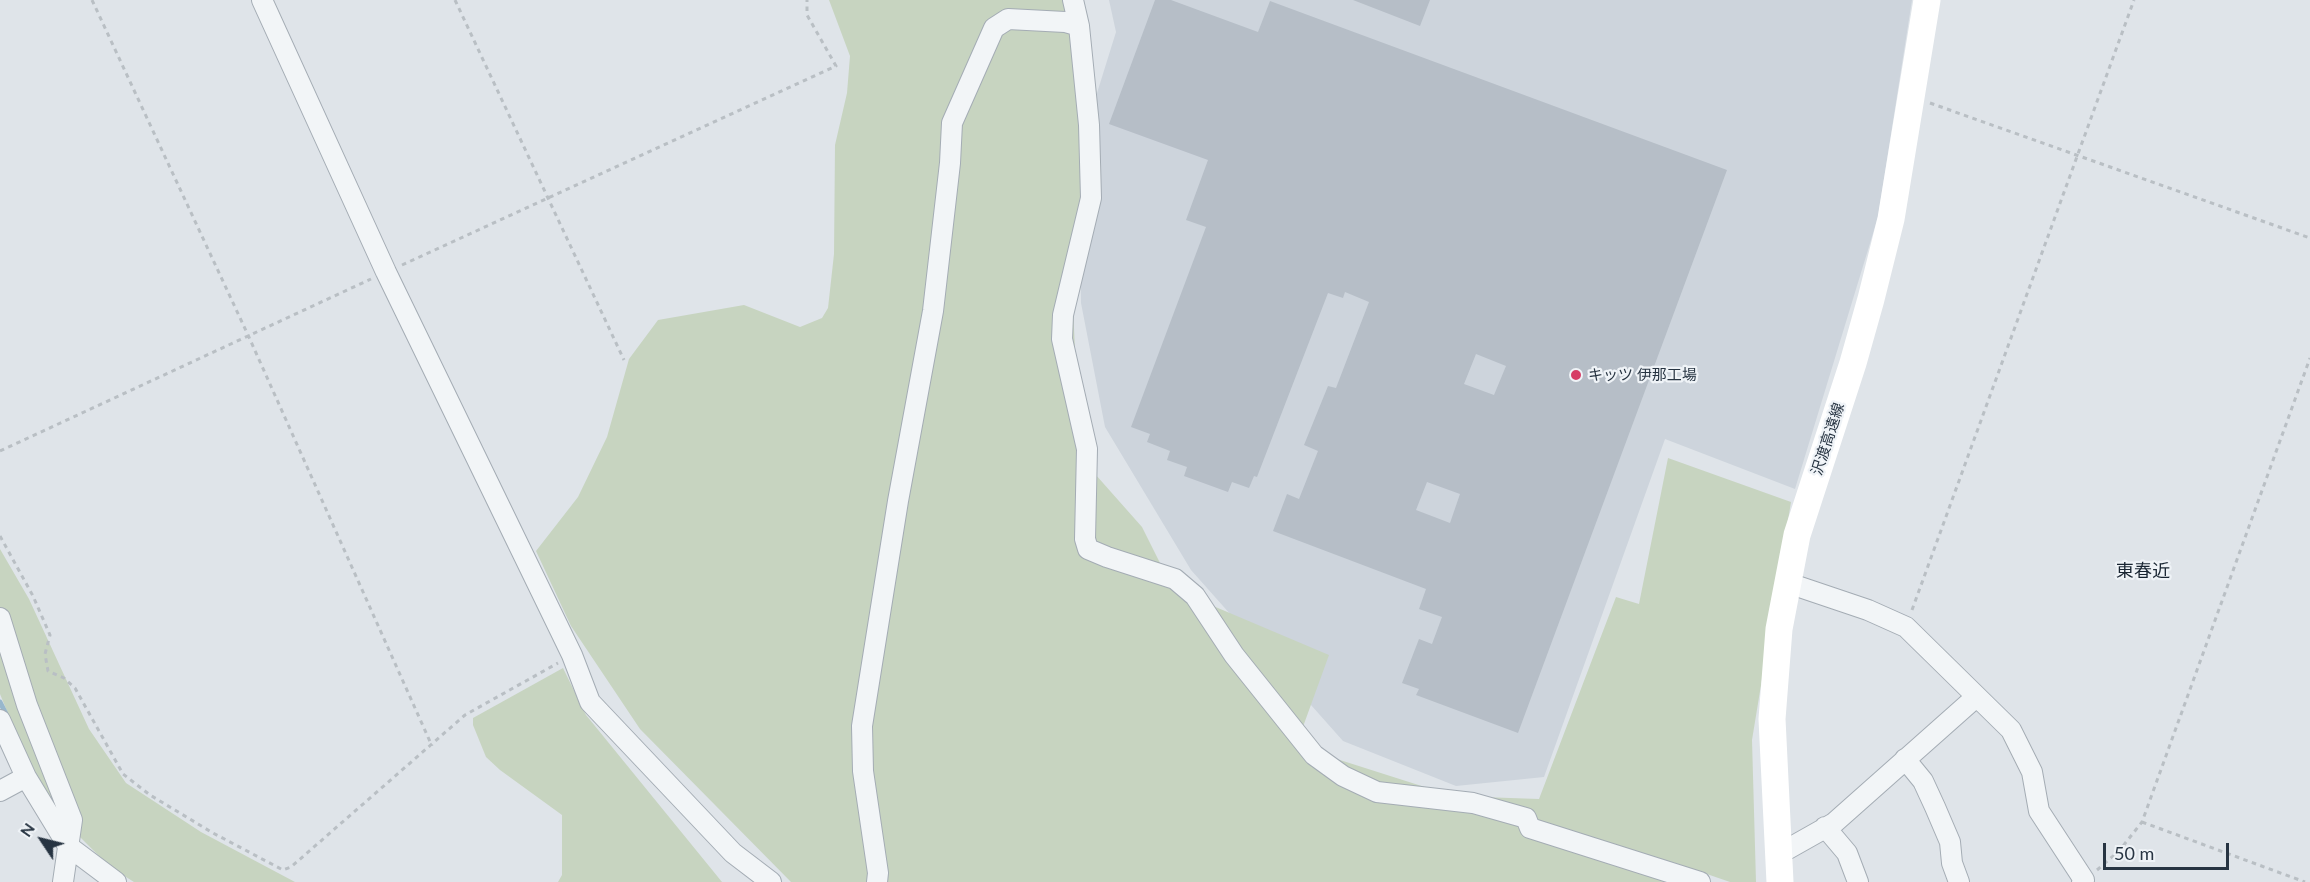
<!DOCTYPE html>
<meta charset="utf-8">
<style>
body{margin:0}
#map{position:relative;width:2310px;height:882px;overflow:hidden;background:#dfe4e9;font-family:Lato,sans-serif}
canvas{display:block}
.north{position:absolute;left:12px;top:810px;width:60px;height:60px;-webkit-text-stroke:4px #eff3f7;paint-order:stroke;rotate:305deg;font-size:16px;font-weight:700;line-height:24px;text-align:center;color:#273442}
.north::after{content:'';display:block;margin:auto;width:21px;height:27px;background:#273442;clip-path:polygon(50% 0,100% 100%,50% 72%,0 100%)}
.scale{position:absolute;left:2103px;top:843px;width:126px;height:27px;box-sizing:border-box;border:3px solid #273442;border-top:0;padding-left:8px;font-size:18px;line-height:21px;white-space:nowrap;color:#273442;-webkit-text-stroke:4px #eff3f7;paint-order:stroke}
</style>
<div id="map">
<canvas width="2310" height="882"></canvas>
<div class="north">N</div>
<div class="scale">50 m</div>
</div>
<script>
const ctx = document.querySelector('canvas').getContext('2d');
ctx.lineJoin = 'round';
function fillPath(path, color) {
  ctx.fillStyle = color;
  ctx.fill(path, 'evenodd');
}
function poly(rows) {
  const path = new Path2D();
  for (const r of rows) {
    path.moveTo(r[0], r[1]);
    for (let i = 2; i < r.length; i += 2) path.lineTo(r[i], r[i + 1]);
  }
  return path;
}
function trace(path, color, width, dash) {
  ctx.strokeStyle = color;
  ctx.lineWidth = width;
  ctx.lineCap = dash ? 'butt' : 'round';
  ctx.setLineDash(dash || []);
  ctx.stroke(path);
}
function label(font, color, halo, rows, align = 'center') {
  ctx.font = font + ' Lato,"Noto Sans JP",sans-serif';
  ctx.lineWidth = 4.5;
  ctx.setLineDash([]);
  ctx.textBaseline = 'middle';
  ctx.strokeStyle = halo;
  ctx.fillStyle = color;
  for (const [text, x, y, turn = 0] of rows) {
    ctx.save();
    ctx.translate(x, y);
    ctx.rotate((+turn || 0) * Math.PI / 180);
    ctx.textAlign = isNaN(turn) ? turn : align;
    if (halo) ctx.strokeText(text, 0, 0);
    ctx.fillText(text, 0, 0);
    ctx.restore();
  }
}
fillPath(poly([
 [1109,0,1912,0,1878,217,1795,489,1665,439,1544,777,1456,786,1343,741,1191,570,1105,427,1081,303,1079,151,1116,32]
]), '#cdd4dc');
fillPath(poly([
 [829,0,1066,0,1083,119,1085,191,1071,264,1080,457,1142,527,1173,589,1329,655,1296,746,1453,796,1539,799,1616,597,1639,604,1668,458,1791,502,1752,740,1756,882,1730,882,1672,862,1666,882,791,882,640,729,571,626,536,551,578,497,607,437,629,359,658,320,744,305,800,327,822,318,828,308,834,254,835,145,847,93,850,56],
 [0,549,29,599,89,729,126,783,201,832,295,882,134,882,110,867,54,811,28,763,0,694],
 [563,668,586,715,722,882,558,882,562,875,562,815,500,770,486,757,473,725,473,718]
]), '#c7d4c0');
trace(poly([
 [0,702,7,716]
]), '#98b7cc', 5);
fillPath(poly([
 [1155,0,1171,0,1258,32,1270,1,1727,170,1518,733,1416,695,1419,689,1402,683,1419,639,1432,644,1442,617,1419,609,1426,589,1273,531,1287,494,1299,499,1318,451,1304,445,1328,386,1336,388,1369,302,1345,292,1343,298,1328,293,1257,477,1254,476,1249,488,1232,482,1228,492,1184,476,1187,467,1167,460,1170,451,1147,442,1150,434,1131,427,1206,227,1186,220,1208,160,1109,124],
 [1476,354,1506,366,1494,395,1464,384],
 [1427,482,1460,494,1450,523,1416,510],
 [1353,0,1430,0,1420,26]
]), '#b6bec7');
const street = poly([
 [262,0,386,272,572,655,590,702,733,853,771,882],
 [1073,0,1079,26,1089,125,1091,198,1063,315,1062,339,1087,449,1085,539,1088,549,1107,557,1175,579,1195,596,1234,655,1314,755,1343,776,1377,792,1473,803,1526,818,1530,828,1700,882],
 [1788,583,1868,610,1906,627,2011,730,2032,772,2039,811,2084,880,2082,882],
 [0,618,27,705,72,820,63,882],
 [0,720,26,777,68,846,116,882],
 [1905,759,1923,781,1935,807,1950,842,1952,863,1959,882],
 [0,791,26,777],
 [1825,827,1847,853,1858,882],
 [1779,854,1834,823,1976,697],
 [877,882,878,873,863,771,862,726,898,501,933,311,950,163,952,123,994,28,1008,19,1065,22,1079,26]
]);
trace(street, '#a4acb4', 22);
trace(poly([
 [92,0,248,335,432,746],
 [455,0,624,360],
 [1930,103,2310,238],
 [402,265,836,66,807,15,807,0],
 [0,451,371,279],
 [0,536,33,596,50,635,45,654,48,671,64,678,75,688,123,774,150,795,213,833,283,870,291,867,465,715,558,663],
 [1912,610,2134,0],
 [2142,822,2305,882],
 [2097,870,2119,851,2142,822,2310,358]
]), '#b9bfc4', 3, [4.5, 4.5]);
trace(street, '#f2f5f7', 20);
trace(poly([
 [1780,882,1772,719,1779,629,1797,535,1853,363,1871,299,1891,219,1927,0]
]), '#fff', 27);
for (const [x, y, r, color] of [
 [1576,375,6,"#d63c65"]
]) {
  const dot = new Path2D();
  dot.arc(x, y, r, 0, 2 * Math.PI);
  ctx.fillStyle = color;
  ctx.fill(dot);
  trace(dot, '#eff3f7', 2);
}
label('15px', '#273442', '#eff3f7', [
 ["キッツ 伊那工場",1588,375]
], 'left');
label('15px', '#273442', '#eff3f7', [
 ["沢渡高遠線",1828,439,-72]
]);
label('18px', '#192532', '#eff3f7', [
 ["東春近",2143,571]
]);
</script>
